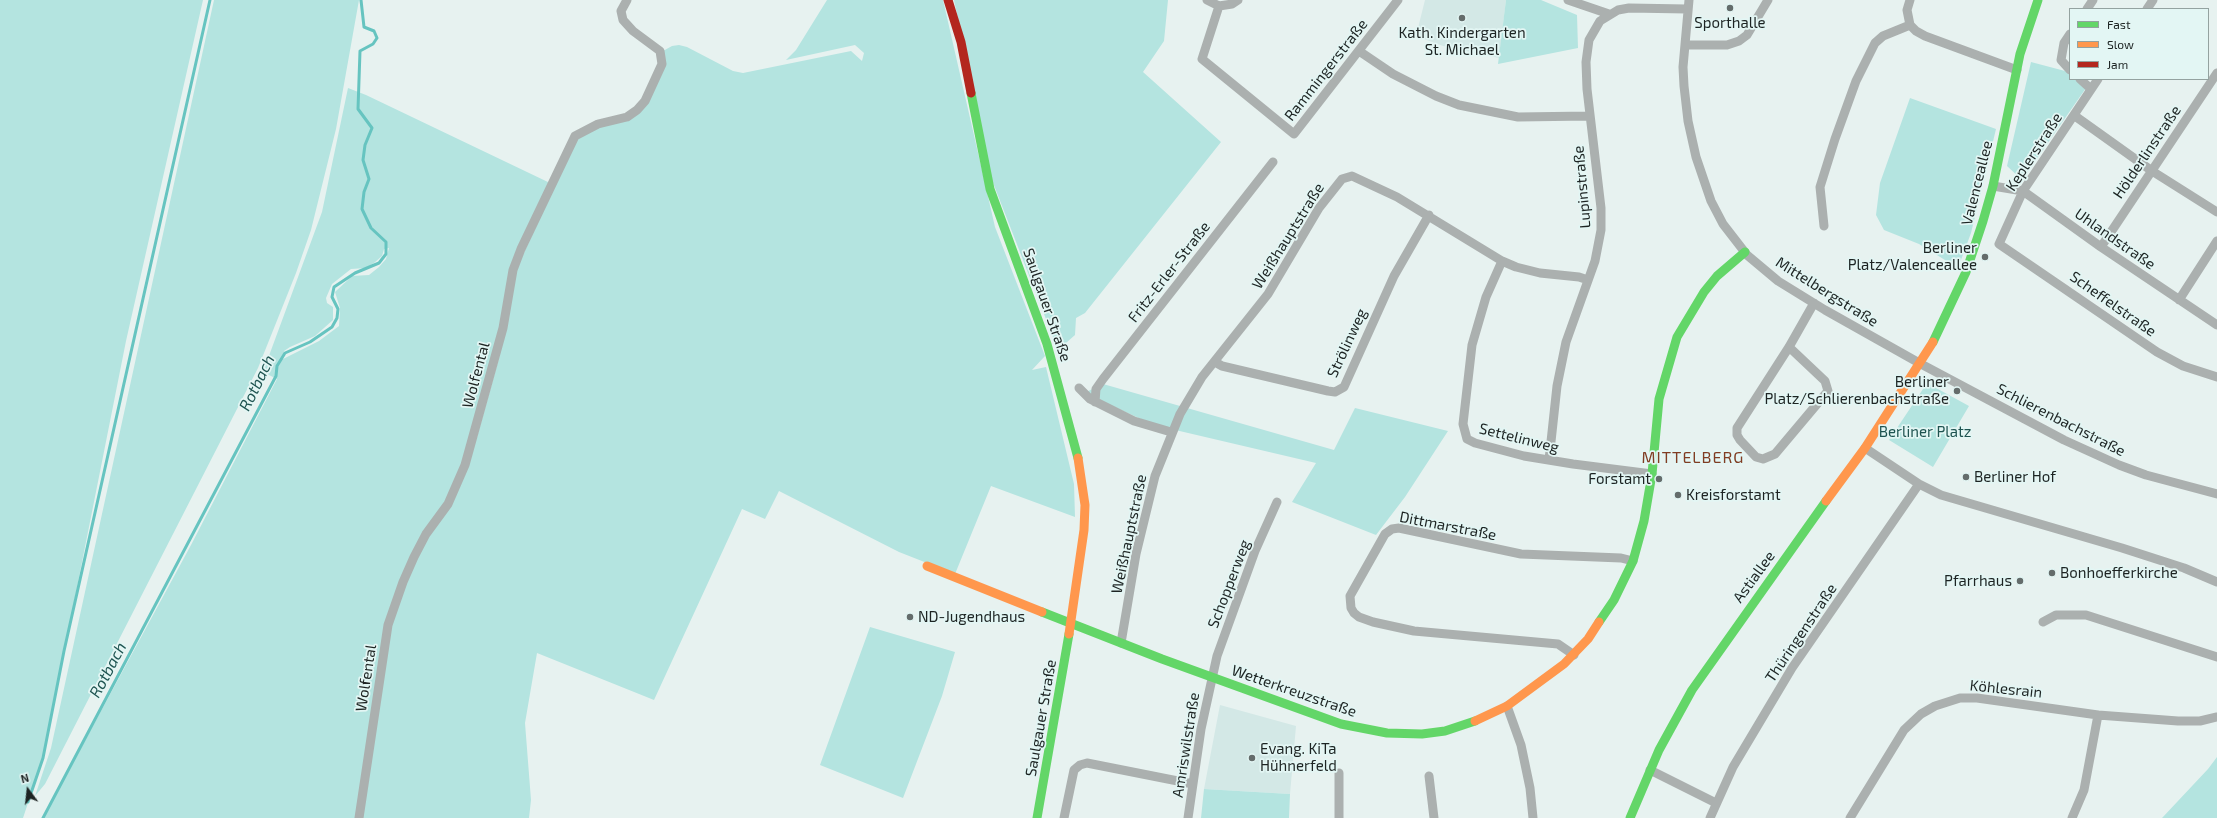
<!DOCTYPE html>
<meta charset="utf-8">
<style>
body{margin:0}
#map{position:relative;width:2217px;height:818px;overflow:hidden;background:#e7f2f0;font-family:"Exo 2",sans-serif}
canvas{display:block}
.legend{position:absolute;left:2069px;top:8px;width:140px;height:72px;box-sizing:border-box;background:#e3f6f4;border:1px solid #94a2a0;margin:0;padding:5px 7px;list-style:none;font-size:12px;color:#1d2423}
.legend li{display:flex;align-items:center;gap:8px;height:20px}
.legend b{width:20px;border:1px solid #94a2a0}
.north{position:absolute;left:8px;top:770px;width:40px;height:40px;-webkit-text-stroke:3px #e3f6f4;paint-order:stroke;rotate:345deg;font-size:11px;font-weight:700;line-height:16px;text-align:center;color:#1d2423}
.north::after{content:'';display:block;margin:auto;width:14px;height:18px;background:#1d2423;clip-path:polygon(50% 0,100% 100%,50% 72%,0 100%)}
</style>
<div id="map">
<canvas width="2217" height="818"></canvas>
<ul class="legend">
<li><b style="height:5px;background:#63d668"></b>Fast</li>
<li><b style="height:5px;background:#ff974d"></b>Slow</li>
<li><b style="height:5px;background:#b3261e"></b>Jam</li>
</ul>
<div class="north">N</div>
</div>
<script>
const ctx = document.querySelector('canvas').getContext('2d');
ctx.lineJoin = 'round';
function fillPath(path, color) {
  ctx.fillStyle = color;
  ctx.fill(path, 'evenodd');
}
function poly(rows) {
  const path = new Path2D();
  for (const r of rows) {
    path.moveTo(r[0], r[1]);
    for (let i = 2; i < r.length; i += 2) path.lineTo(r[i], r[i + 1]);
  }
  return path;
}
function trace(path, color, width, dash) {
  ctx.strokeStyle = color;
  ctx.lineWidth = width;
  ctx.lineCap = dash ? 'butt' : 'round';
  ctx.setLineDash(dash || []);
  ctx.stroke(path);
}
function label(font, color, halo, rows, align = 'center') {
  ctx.font = font + ' "Exo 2",sans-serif';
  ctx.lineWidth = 3.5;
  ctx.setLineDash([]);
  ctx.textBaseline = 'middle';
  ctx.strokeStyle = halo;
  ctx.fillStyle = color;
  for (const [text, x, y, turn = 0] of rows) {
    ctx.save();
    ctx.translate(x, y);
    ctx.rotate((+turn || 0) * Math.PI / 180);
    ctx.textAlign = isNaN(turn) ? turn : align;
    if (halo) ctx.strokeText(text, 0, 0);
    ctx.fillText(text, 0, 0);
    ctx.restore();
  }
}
fillPath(poly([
 [1425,0,1506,0,1499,58,1443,46,1416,36],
 [1220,705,1296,726,1290,794,1204,789]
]), '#d3e8e6');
fillPath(poly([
 [0,0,203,0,126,341,43,758,23,818,0,818],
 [214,0,359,0,336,129,311,230,296,273,258,368,45,784,35,796,51,748],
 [827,0,943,0,995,227,1045,356,1032,370,1046,367,1074,484,1075,517,991,486,955,574,899,552,779,491,765,519,742,509,654,700,537,653,525,723,531,800,529,818,43,818,191,545,277,379,263,372,322,212,348,88,366,95,550,183,523,237,511,266,494,357,464,463,448,504,426,534,407,574,427,536,449,505,460,485,477,437,499,358,516,270,577,137,586,131,628,119,641,109,648,101,664,63,663,51,672,46,679,45,687,47,733,71,743,73,851,51,862,61,864,53,855,45,786,60,796,50],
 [389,248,386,259,379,267,369,275,352,276,335,292,340,308,339,326,319,341,283,359,284,351,290,347,315,336,333,320,333,307,327,303,326,298,332,284,351,269,366,268,374,263,382,256,384,249],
 [954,0,1168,0,1164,41,1143,72,1221,142,1085,313,1076,318,1075,335,1058,350,990,175],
 [1506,0,1541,0,1577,15,1578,48,1498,64],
 [2031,62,2065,71,2070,75,2070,79,2075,79,2086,88,2022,180,2007,166],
 [1910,98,1996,129,1971,233,1958,268,1919,244,1884,230,1876,215,1880,183],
 [1927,383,1969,406,1933,467,1889,440],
 [1103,384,1334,450,1355,408,1448,431,1405,497,1376,535,1292,502,1316,463,1154,425,1084,393],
 [870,627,955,652,942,696,903,798,820,765],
 [2217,757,2217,818,2162,818,2208,769],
 [1204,789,1290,794,1289,818,1201,818]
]), '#b4e4e0');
trace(poly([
 [28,802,43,758,64,651,210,0],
 [43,818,276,376,277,366,285,353,310,342,332,327,337,318,338,309,332,297,334,287,355,273,379,263,386,254,386,242,371,228,362,209,364,192,369,179,363,160,365,145,372,128,358,109,360,51,373,44,377,38,374,31,364,27,361,0]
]), '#66c4c0', 3);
trace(poly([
 [1207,0,1219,6,1232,4,1238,0],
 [1568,0,1609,14],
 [1689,0,1683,67,1684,86,1688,121,1696,157,1711,201,1723,224,1747,255,1778,281,1825,310,1921,364,2064,440,2119,465,2146,475,2217,494],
 [1910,0,1907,10,1910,25,1916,31,1925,36,2017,70],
 [1219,6,1202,59,1294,134,1398,0],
 [2087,9,2093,0],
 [2147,9,2153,0],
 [2070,34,2064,43,2061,60,2070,70],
 [1685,45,1727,45,1739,41,1747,35,1768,0],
 [1359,51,1393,74,1436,96,1459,105,1518,117,1589,116],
 [2080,79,2091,89],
 [2098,79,2023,191,1999,244,2157,352,2183,366,2217,377],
 [2075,116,2152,171,2217,212],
 [1993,186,2023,191,2101,247,2217,325],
 [1824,226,1820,187,1835,139,1856,81,1875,43,1883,36,1910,25],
 [2101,247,2217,73],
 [1502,261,1486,297,1472,345,1463,424,1467,439,1475,443,1524,456,1573,464,1652,474],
 [2179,300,2217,241],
 [1789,347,1825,381,1828,391,1775,454,1763,459,1756,457,1740,440,1737,435,1737,428,1789,347,1814,303],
 [1215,362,1222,366,1328,391,1335,392,1344,387,1394,276,1429,215],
 [1079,388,1090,399,1134,421,1171,432],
 [1095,402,1096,389,1103,379,1273,162],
 [1865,448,1919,484,1941,495,2122,548,2184,568,2217,582],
 [1549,460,1557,386,1566,342,1595,261,1601,230,1601,208,1587,89,1586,62,1589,40,1600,21,1618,10,1629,8,1687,9],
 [2043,622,2056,615,2086,615,2217,657],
 [1121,643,1136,554,1155,476,1180,414,1202,377,1268,294,1319,208,1342,179,1352,176,1397,197,1502,261,1516,267,1540,273,1579,277,1588,280],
 [1574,655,1558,644,1414,631,1373,622,1359,617,1354,613,1351,608,1350,596,1385,534,1392,529,1399,528,1521,554,1621,558,1633,561],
 [1507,706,1521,745,1530,788,1533,818],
 [1650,770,1716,803],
 [1429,776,1434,818],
 [359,818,388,625,403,582,414,557,426,534,448,504,465,465,503,328,513,270,521,249,575,136,598,124,627,117,637,110,645,101,662,64,660,51,633,31,623,20,621,11,627,0],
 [1064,818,1074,770,1080,765,1087,763,1193,784],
 [1188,818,1201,729,1217,656,1255,551,1277,502],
 [1339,818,1339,773],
 [1710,818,1733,767,1792,668,1919,484],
 [1850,818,1904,730,1921,714,1935,706,1960,698,1977,698,2098,715,2178,721,2200,721,2217,717],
 [2072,818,2084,790,2098,715]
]), '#abb0af', 9);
trace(poly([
 [971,93,990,189,1047,344,1078,458],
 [1933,342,1966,272,1983,221,1993,186,2020,54,2038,0],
 [1042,612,1162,659,1341,724,1387,733,1422,734,1445,731,1475,721],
 [1599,622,1614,600,1633,561,1644,521,1652,474,1659,399,1677,337,1704,292,1717,276,1745,252],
 [1037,818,1069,634],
 [1630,818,1659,750,1692,690,1826,501]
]), '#63d668', 9);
trace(poly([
 [1826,501,1865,448,1933,342],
 [927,566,1042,612],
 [1069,634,1084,530,1085,505,1078,458],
 [1475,721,1507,706,1564,664,1588,639,1599,622]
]), '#ff974d', 9);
trace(poly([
 [948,0,961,42,971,93]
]), '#b3261e', 9);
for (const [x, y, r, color] of [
 [1730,8,4,"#646c6b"],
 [1462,18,4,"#646c6b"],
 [1985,257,4,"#646c6b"],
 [1957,391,4,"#646c6b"],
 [1966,477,4,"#646c6b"],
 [1659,479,4,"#646c6b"],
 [1678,495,4,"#646c6b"],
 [2052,573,4,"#646c6b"],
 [2020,581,4,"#646c6b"],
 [910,617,4,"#646c6b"],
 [1252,758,4,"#646c6b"]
]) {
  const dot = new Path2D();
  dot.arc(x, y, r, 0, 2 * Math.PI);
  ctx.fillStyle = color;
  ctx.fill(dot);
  trace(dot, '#e3f6f4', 1.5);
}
label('15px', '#1d2423', '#e3f6f4', [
 ["Sporthalle",1730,23,"center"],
 ["Kath. Kindergarten",1462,33,"center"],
 ["St. Michael",1462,50,"center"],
 ["Berliner",1977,248,"right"],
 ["Platz/Valenceallee",1977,265,"right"],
 ["Berliner",1949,382,"right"],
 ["Platz/Schlierenbachstraße",1949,399,"right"],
 ["Berliner Hof",1974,477],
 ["Forstamt",1651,479,"right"],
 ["Kreisforstamt",1686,495],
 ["Bonhoefferkirche",2060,573],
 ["Pfarrhaus",2012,581,"right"],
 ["ND-Jugendhaus",918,617],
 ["Evang. KiTa",1260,749],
 ["Hühnerfeld",1260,766]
], 'left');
label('15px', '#1d2423', '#e3f6f4', [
 ["Rammingerstraße",1326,70,-52],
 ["Keplerstraße",2034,152,-57],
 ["Hölderlinstraße",2147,152,-56],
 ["Valenceallee",1977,183,-76],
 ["Lupinstraße",1582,187,-95],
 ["Weißhauptstraße",1288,236,-58],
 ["Uhlandstraße",2115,239,35],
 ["Fritz-Erler-Straße",1169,272,-52],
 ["Mittelbergstraße",1827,292,32],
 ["Scheffelstraße",2113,304,35],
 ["Saulgauer Straße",1047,305,71],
 ["Strölinweg",1347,343,-65],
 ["Wolfental",476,375,-75],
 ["Schlierenbachstraße",2061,420,27],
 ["Settelinweg",1519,438,14],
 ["Dittmarstraße",1448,526,11],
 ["Weißhauptstraße",1129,534,-78],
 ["Astiallee",1754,577,-54],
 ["Schopperweg",1229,584,-69],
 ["Thüringenstraße",1801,633,-56],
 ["Wolfental",366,678,-81],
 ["Köhlesrain",2006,689,6],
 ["Wetterkreuzstraße",1294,691,19],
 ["Saulgauer Straße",1041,718,-80],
 ["Amriswilstraße",1186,745,-81]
]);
label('15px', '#1e5350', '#e3f6f4', [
 ["Berliner Platz",1925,432]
]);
label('italic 16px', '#205552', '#e3f6f4', [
 ["Rotbach",257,383,-64],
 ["Rotbach",108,670,-62]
]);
ctx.letterSpacing = '1px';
label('16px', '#803d23', '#e3f6f4', [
 ["MITTELBERG",1693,458]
]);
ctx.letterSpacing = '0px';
</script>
